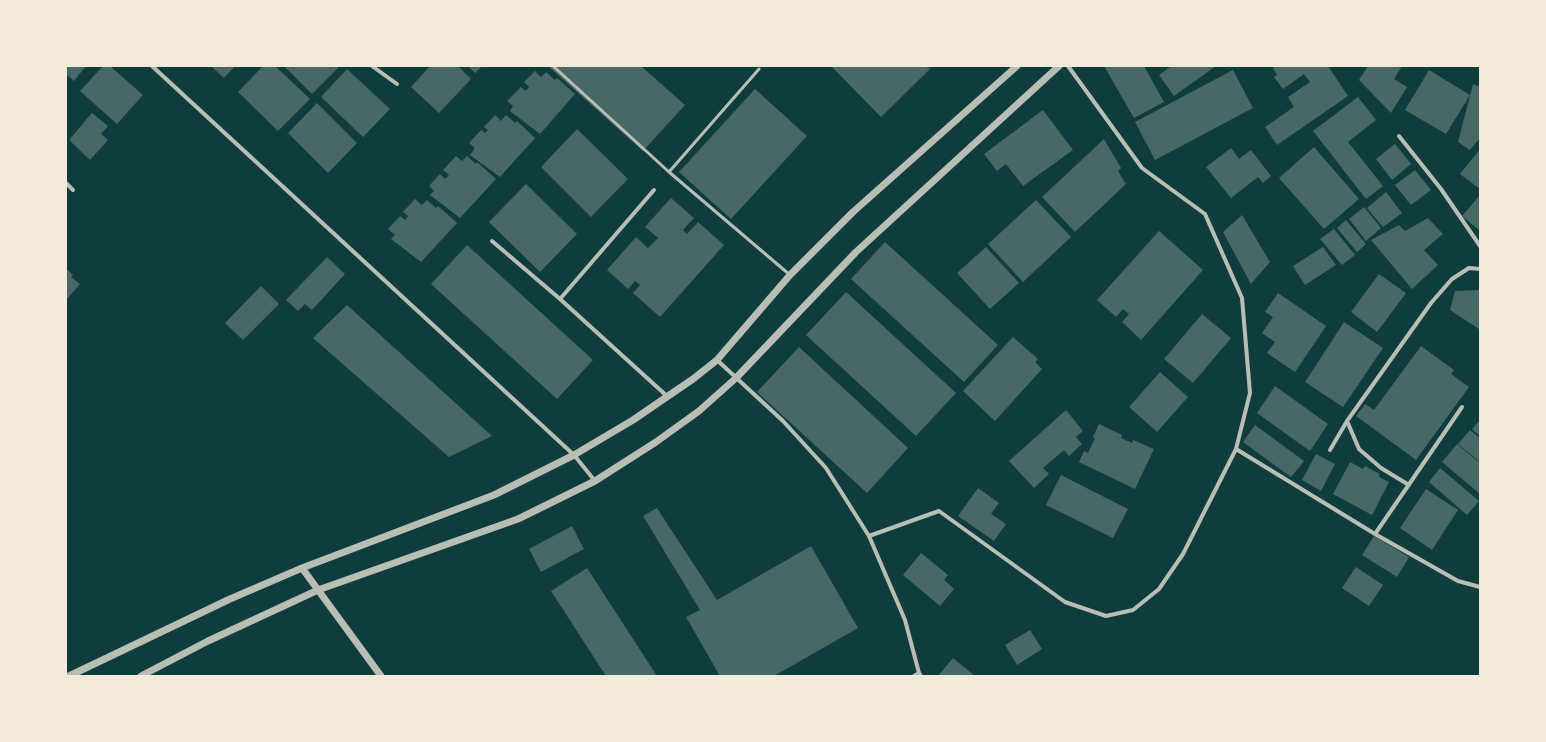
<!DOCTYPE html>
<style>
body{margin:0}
#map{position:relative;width:1546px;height:742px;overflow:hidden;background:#0f3d3e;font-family:Ubuntu,sans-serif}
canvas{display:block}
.frame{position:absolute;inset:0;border:67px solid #f1e9da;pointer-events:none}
</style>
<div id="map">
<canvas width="1546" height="742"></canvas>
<div class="frame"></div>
</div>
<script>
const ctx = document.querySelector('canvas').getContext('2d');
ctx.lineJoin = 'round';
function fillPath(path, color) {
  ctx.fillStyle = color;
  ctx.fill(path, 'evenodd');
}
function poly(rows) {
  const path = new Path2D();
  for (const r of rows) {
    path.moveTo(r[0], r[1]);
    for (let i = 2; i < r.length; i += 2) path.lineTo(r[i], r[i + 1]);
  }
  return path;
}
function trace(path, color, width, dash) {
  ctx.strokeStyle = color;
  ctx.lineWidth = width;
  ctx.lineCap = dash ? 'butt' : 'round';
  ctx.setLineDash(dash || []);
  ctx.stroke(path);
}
fillPath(poly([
 [66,66,86,66,74,81,66,74],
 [103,66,110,66,143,95,117,124,80,91],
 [211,66,235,66,224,78],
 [263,66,275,66,310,99,278,131,238,92],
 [284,66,336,66,338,68,312,94],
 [430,66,458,66,471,79,439,113,411,87],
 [468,66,482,66,475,73],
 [548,66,641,66,685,105,643,151],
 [831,66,926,66,930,69,881,117],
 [1104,66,1144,66,1164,102,1134,118],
 [1169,66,1216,66,1174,96,1159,75,1170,67],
 [1276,66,1328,66,1348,96,1277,145,1265,127,1294,107,1288,97,1310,82,1304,74,1283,89,1274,77,1277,75,1273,68],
 [1368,66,1399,66,1401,68,1394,79,1407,87,1391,113,1359,80],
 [347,69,390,109,363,137,321,97],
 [1233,70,1253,108,1155,160,1135,122],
 [1429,70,1470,95,1446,134,1405,110],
 [535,71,541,77,546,72,555,80,557,78,575,94,540,134,510,111,513,106,507,101,521,87,526,91,529,87,524,82],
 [1473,84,1480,87,1480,138,1470,150,1458,142],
 [755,89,807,136,731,219,679,172],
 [1358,97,1376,120,1348,142,1383,186,1366,199,1313,131],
 [317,103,357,143,328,173,288,133],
 [1043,110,1073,150,1023,186,1006,164,997,171,984,154],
 [92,113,108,126,101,134,108,140,90,160,69,140],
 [495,115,501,121,506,115,515,123,517,121,535,138,500,177,470,155,475,148,469,143,481,130,485,133,488,130,484,127],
 [577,129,628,179,591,217,541,167],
 [1104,139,1121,168,1118,171,1126,184,1075,232,1042,197],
 [1395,144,1411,164,1392,180,1376,159],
 [1314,147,1359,199,1324,229,1279,178],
 [1231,148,1239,159,1251,150,1271,176,1263,183,1258,177,1231,198,1206,167],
 [1480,149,1480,189,1460,174],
 [456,156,462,161,467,156,476,164,477,162,496,179,460,218,430,195,434,191,429,186,440,174,445,179,449,175,443,170],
 [1415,170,1431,190,1411,205,1395,185],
 [526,184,577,234,540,272,489,222],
 [1386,192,1402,213,1383,227,1367,208],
 [1480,195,1480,231,1462,216],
 [671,198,694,218,683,230,687,234,698,222,724,245,660,317,633,293,640,285,635,281,628,289,607,270,636,237,648,248,658,238,645,227],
 [415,199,422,205,427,200,436,208,438,206,457,223,421,262,391,239,395,235,388,229,400,216,405,220,408,216,403,212],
 [1036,200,1071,237,1023,282,988,244],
 [1364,207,1381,228,1366,241,1349,219],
 [1242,215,1270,262,1251,284,1223,232],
 [1428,218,1443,234,1424,250,1438,265,1412,289,1371,240,1399,225,1405,231],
 [1346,220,1366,244,1357,252,1337,228],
 [1334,229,1355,255,1342,265,1320,239],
 [1159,231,1203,270,1141,340,1122,322,1129,314,1123,309,1116,317,1097,300],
 [885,242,998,345,964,382,851,279],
 [467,245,593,360,557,399,431,284],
 [986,247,1019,283,990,309,957,273],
 [1323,247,1336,265,1305,285,1293,266],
 [327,257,345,274,312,310,305,304,298,311,286,300],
 [66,268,73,275,71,277,80,284,66,300],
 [1379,274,1406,293,1377,332,1351,312],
 [261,286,279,304,243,340,225,323],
 [1480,290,1480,326,1479,329,1450,310,1455,291],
 [846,292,956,393,916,436,806,335],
 [1278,293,1326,326,1295,372,1267,353,1275,342,1262,333,1273,317,1265,312],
 [347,305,492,436,449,457,313,338],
 [1202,314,1231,338,1193,383,1164,359],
 [1344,322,1383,348,1343,407,1305,382],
 [1013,337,1038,359,1035,362,1042,369,995,421,963,391],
 [1421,346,1454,370,1451,374,1469,387,1416,460,1356,416,1365,404,1374,410],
 [799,347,908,448,867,493,757,392],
 [1160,372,1188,397,1157,432,1129,407],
 [1275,386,1328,424,1310,451,1257,413],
 [1066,410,1083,431,1076,437,1082,444,1069,456,1064,450,1043,468,1049,474,1034,488,1009,461],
 [1480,420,1480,436,1472,429],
 [1099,424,1122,435,1121,438,1132,443,1133,440,1154,449,1135,489,1079,462,1084,451,1088,453,1095,438,1093,437],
 [1255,425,1304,461,1291,477,1243,442],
 [1470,430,1480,438,1480,462,1458,444],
 [1457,444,1480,463,1480,494,1442,462],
 [1316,454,1335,464,1321,491,1302,480],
 [1350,462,1363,469,1365,466,1380,474,1379,477,1389,482,1372,515,1333,494],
 [1440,468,1479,501,1467,515,1429,482],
 [1061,475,1128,509,1113,538,1046,505],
 [978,488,999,503,991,514,1006,524,994,541,958,516],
 [1426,489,1458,510,1432,550,1400,528],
 [657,508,717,600,811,546,858,628,774,676,720,676,686,617,700,610,643,516],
 [572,526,584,549,541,572,529,549],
 [1374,536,1409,557,1397,577,1362,555],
 [921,553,948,575,944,580,954,589,940,606,903,575],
 [1356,567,1383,585,1369,606,1342,588],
 [587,568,657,676,606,676,551,591],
 [1030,630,1042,649,1017,665,1005,645],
 [953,658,975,676,938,676]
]), '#486865');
trace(poly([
 [553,66,669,172,790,275],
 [669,172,759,69]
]), '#b8beb3', 3);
trace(poly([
 [152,66,574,455,595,481],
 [372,66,397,84],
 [1068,66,1142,168,1205,214,1242,298,1250,393,1236,449,1375,534,1458,581,1480,587],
 [1399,136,1441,189,1480,246],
 [66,183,73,190],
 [654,190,560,299,668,397],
 [492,241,560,299],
 [717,360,783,421,826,468,869,536,905,620,919,673],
 [1347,421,1359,449,1381,468,1409,485],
 [1330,450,1347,421,1431,303,1452,279,1469,268,1480,269],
 [1375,534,1462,407],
 [869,536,939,511,1065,602,1106,616,1133,610,1159,589,1183,554,1236,449],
 [914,676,919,673,921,676]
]), '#b8beb3', 4);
trace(poly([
 [302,568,381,676],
 [69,676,230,599,302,568,494,495,574,455,633,420,693,379,717,360,790,275,853,212,1017,66],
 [141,676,208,641,318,590,518,519,595,481,656,442,699,411,736,378,856,252,1059,66]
]), '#b8beb3', 7);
</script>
